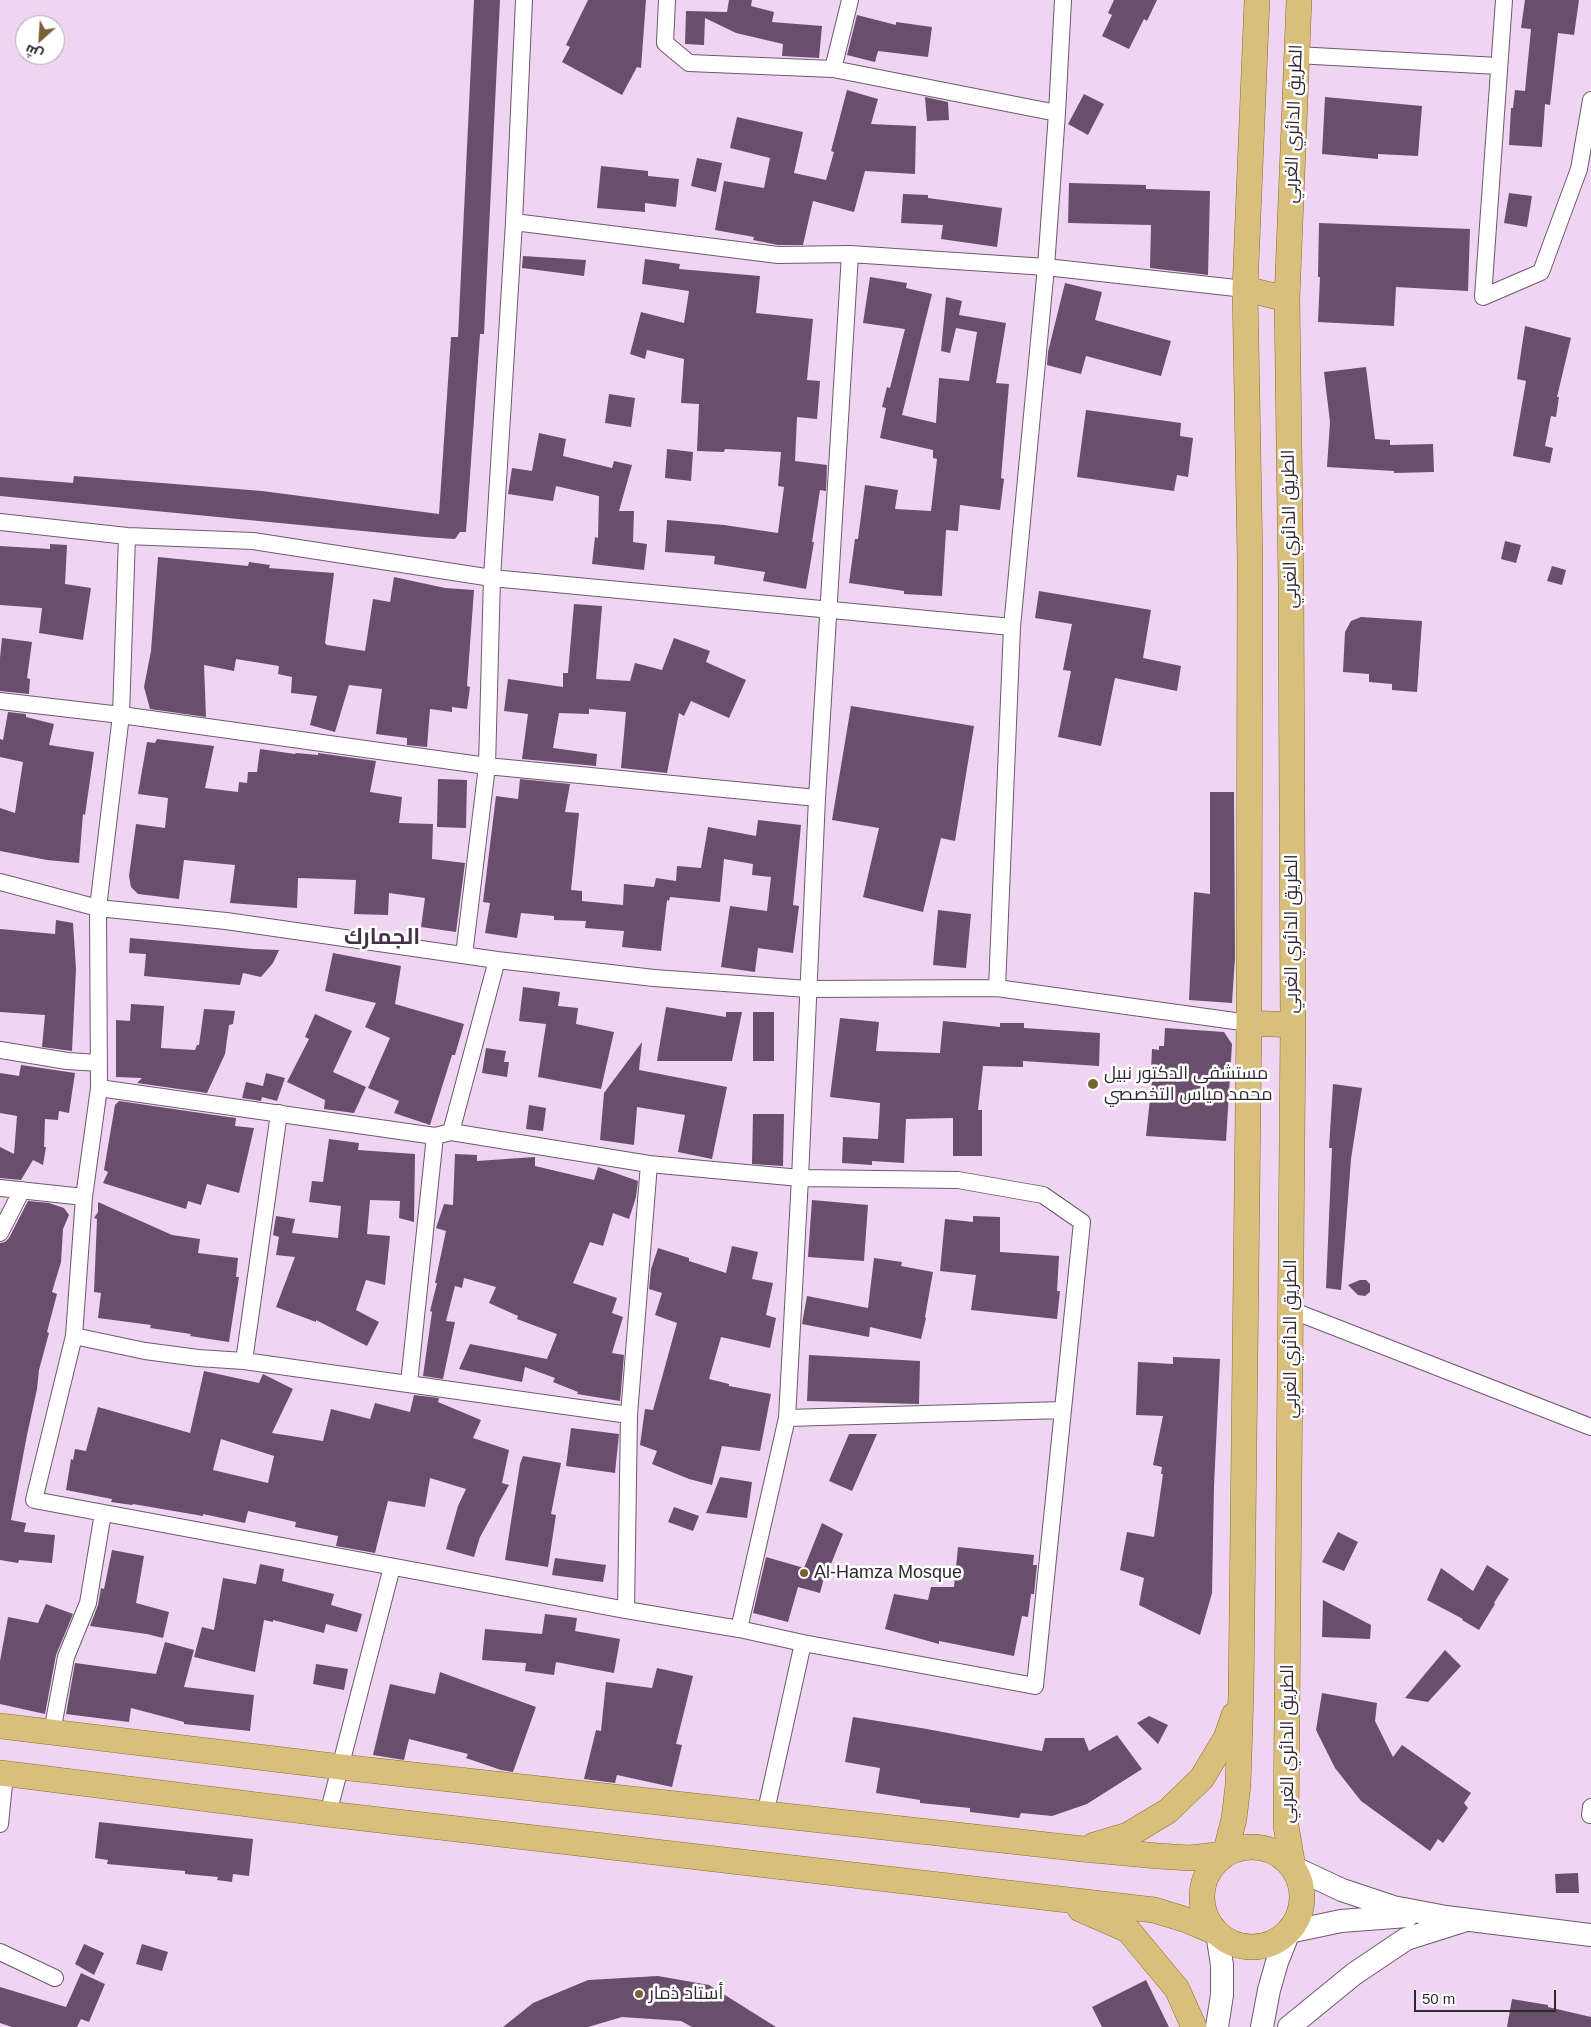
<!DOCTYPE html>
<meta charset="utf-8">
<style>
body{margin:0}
#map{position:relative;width:1591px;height:2027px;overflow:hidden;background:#efd5f1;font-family:Arial,Cairo,sans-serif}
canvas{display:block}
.north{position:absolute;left:15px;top:15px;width:50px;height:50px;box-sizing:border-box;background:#fff;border:1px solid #aca9ad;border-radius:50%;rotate:206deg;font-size:14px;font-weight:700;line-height:20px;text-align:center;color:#302731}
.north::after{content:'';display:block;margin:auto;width:18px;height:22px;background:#7a6132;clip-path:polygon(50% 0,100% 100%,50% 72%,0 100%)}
.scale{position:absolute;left:1414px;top:1990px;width:142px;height:22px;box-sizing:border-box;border:2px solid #302731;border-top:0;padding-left:6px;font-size:15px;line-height:18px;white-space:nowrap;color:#302731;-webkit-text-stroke:4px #fff;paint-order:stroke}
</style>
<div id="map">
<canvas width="1591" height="2027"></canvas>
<div class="north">ش</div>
<div class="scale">50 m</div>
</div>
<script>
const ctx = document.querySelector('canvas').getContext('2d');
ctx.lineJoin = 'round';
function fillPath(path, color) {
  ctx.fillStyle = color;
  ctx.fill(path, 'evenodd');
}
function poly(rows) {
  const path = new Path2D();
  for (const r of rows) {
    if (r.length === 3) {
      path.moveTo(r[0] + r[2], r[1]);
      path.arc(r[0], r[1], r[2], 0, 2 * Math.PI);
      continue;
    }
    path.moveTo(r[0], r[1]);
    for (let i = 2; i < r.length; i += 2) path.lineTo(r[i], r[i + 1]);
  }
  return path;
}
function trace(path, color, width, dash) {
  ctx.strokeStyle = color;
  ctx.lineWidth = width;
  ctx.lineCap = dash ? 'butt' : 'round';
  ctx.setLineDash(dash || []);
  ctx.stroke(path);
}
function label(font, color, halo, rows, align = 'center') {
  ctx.font = font + ' Arial,Cairo,sans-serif';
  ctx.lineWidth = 5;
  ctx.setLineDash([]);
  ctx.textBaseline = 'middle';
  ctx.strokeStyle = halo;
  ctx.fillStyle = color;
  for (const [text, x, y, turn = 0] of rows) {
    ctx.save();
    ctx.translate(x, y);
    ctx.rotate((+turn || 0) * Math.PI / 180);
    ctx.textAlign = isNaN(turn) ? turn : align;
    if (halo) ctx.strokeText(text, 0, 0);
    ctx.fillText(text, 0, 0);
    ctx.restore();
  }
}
fillPath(poly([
 [474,0,500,0,484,334,480,334,466,532,460,532,455,539,425,537,0,496,0,477,73,483,74,476,262,491,439,514,451,337,458,337],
 [588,0,646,0,641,68,637,67,622,95,562,62,570,47,566,45],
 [729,0,752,0,751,6,774,12,772,22,822,26,819,58,782,56,783,44,736,33,705,18,704,45,685,44,686,11,727,12],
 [1114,0,1157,0,1147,21,1144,19,1129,49,1102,36,1112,15,1108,13],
 [1525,0,1579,0,1574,35,1558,33,1550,105,1545,104,1542,147,1509,145,1511,108,1513,108,1515,90,1525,91,1531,29,1521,28],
 [857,15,896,25,896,22,932,27,928,57,878,51,875,62,847,55],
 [847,90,878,99,871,124,916,126,915,174,865,171,854,212,813,201,803,245,778,245,753,240,754,237,715,230,724,181,764,188,770,158,730,148,737,117,803,132,794,173,826,180,834,152,831,151],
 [1084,94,1104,104,1088,135,1068,124],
 [925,97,948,102,949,120,927,121],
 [1325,97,1422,106,1418,156,1378,154,1378,159,1322,154],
 [697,158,722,163,716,192,691,186],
 [601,166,648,171,648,176,679,179,676,207,645,203,645,212,597,208],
 [1069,183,1146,185,1146,189,1210,191,1208,275,1150,268,1151,225,1068,223],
 [1509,193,1532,196,1527,227,1504,223],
 [903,194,928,195,928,198,1002,208,997,247,941,239,943,225,901,223],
 [1319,223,1470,229,1468,291,1396,287,1394,326,1318,322,1320,277,1318,277],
 [523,256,586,260,584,276,522,268],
 [645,259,680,264,679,269,760,276,756,313,813,319,807,380,820,381,817,419,797,417,795,461,827,465,826,491,820,490,812,542,814,542,806,589,763,581,765,572,714,564,715,556,665,552,667,520,724,525,778,533,784,487,778,486,781,452,725,449,724,452,697,451,699,404,681,403,684,359,647,350,645,359,630,354,641,312,684,323,689,291,642,284],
 [870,277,907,283,906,288,932,294,902,415,936,423,939,378,969,381,977,332,956,328,950,353,941,351,946,297,962,301,959,315,1006,323,996,383,1009,384,1001,478,1004,479,1000,510,960,505,958,531,946,530,942,596,904,594,904,591,849,583,855,539,858,539,865,485,898,490,895,509,931,511,937,459,933,458,933,450,880,438,886,408,882,407,887,387,890,388,905,329,863,323],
 [1065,283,1102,292,1095,320,1171,341,1161,376,1086,356,1081,374,1047,365,1048,352],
 [1525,326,1571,338,1557,397,1559,397,1556,417,1551,416,1545,446,1553,448,1550,463,1513,456,1526,381,1517,379],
 [1366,367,1375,439,1390,440,1390,445,1433,444,1434,472,1394,473,1394,471,1327,467,1330,422,1324,372],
 [609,394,635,398,631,427,605,423],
 [1086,410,1181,423,1180,436,1193,438,1188,477,1177,475,1174,491,1077,477],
 [539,433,566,439,563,456,612,468,614,461,632,465,619,511,634,511,633,542,647,544,644,570,592,564,595,537,598,538,599,496,556,486,553,501,508,494,512,468,532,471],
 [667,449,693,452,691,481,665,478],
 [1505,541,1521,545,1516,563,1501,559],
 [50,544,67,545,65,584,91,588,83,640,39,633,42,608,0,605,0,546,50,549],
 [158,557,248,566,249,562,270,565,269,568,334,573,325,643,327,645,365,651,373,599,390,602,394,577,445,588,474,590,467,686,470,687,467,709,452,707,452,712,430,709,427,747,407,745,407,738,376,734,382,689,349,685,335,732,310,725,317,696,291,693,292,677,278,674,279,666,236,659,234,671,204,665,206,717,150,709,144,687,151,651],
 [1552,566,1566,570,1562,585,1547,581],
 [1039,591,1151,610,1143,658,1181,666,1177,691,1115,678,1101,746,1058,737,1071,671,1063,670,1072,624,1035,618],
 [574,604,602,606,596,679,630,681,635,663,662,670,674,638,710,651,706,662,746,680,729,718,691,701,684,716,679,713,667,773,621,768,626,712,589,709,589,714,559,713,553,748,597,754,596,766,522,759,528,714,504,711,508,679,563,687,563,673,568,673],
 [1361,617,1422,621,1417,692,1392,690,1392,684,1369,682,1369,674,1343,672,1345,632,1351,621],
 [2,638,32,642,27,678,30,679,29,694,0,691,0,658],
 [851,706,974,726,955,841,941,838,923,912,863,897,879,828,832,820],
 [8,712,26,714,26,717,54,724,49,745,94,752,85,815,83,814,79,863,47,860,0,851,0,808,15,813,23,762,0,757,0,739,3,740],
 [157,739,214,746,205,788,238,792,239,782,247,783,248,772,257,772,260,749,295,754,296,753,318,755,318,753,376,761,370,792,402,797,399,823,433,824,432,859,465,863,456,932,421,927,425,898,389,893,388,915,354,914,356,880,298,878,297,908,230,903,235,865,184,860,179,899,138,894,131,887,129,876,136,824,165,828,168,798,138,794,147,742,155,743],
 [438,779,467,780,466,828,437,827],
 [520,779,570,784,565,812,579,813,571,890,582,891,582,901,623,905,624,884,654,887,656,878,676,881,677,866,701,868,708,827,756,836,758,820,801,825,793,905,799,906,793,953,758,948,755,972,721,967,730,906,767,911,771,877,752,875,753,864,724,859,720,902,670,897,669,901,667,900,661,951,622,947,624,931,585,928,586,921,554,920,554,916,521,913,517,938,485,933,490,903,483,902,496,796,518,799],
 [1210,792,1234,792,1235,957,1232,1003,1189,1000,1194,892,1210,894],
 [938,910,971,914,966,968,933,965],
 [56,920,73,923,76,969,72,1051,42,1047,45,1015,0,1012,0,929,55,934],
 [130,938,253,949,279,950,273,963,261,977,243,973,240,985,144,976,146,954,129,953],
 [333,953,401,966,395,1004,464,1024,455,1055,452,1055,430,1125,394,1113,399,1101,368,1088,390,1038,365,1027,376,1003,325,991],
 [523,987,560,992,558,1006,578,1008,576,1024,614,1032,601,1089,538,1077,546,1024,519,1021],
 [131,1004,164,1006,161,1048,195,1050,197,1045,199,1045,204,1009,235,1011,233,1024,229,1025,225,1054,207,1093,137,1083,142,1078,116,1077,116,1020,130,1021],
 [666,1007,726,1017,726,1012,742,1012,732,1061,657,1061],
 [753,1012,774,1012,774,1061,753,1061],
 [315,1014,352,1031,333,1072,366,1087,354,1113,324,1109,325,1100,287,1082,309,1039,305,1037],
 [840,1018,879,1022,876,1051,940,1053,943,1021,1000,1027,1000,1023,1024,1023,1024,1028,1100,1033,1099,1066,1023,1061,1023,1067,983,1066,978,1110,982,1110,982,1156,953,1156,953,1118,906,1119,904,1163,872,1161,872,1165,842,1163,843,1137,878,1139,880,1103,830,1097],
 [1165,1028,1224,1032,1232,1044,1226,1141,1146,1136,1153,1071,1151,1071,1152,1049,1159,1050,1159,1046,1164,1046],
 [642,1042,639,1070,727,1087,712,1159,678,1152,685,1115,637,1107,634,1145,600,1140,604,1093],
 [486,1048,506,1051,504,1062,509,1062,507,1077,482,1073],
 [21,1065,75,1073,69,1113,59,1111,58,1120,45,1119,44,1147,46,1147,43,1165,33,1160,21,1180,0,1178,0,1147,14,1154,17,1116,0,1113,0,1073,19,1076],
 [266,1073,285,1078,277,1101,262,1097,261,1101,242,1098,246,1082,263,1086],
 [1333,1084,1362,1088,1351,1159,1341,1290,1326,1288,1332,1148,1329,1148],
 [119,1101,228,1117,236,1118,235,1126,254,1128,239,1193,207,1184,201,1205,188,1201,186,1209,103,1183,108,1172,104,1170,115,1105],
 [529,1105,546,1108,543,1131,526,1129],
 [753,1114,784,1114,783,1166,752,1164],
 [329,1139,359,1143,358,1150,415,1154,414,1222,399,1218,400,1201,370,1200,367,1234,390,1236,385,1285,366,1280,356,1310,379,1322,367,1346,316,1320,316,1322,276,1307,295,1257,276,1255,279,1237,273,1235,276,1216,295,1219,292,1233,338,1238,341,1206,309,1202,312,1181,323,1182],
 [455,1154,477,1155,477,1161,535,1157,535,1166,594,1180,598,1167,638,1181,636,1197,629,1219,613,1213,603,1246,590,1242,573,1283,617,1298,612,1313,623,1317,612,1353,624,1355,620,1401,577,1394,578,1392,553,1382,555,1378,525,1367,522,1382,459,1369,470,1344,547,1359,557,1334,517,1319,518,1316,489,1303,496,1287,464,1278,462,1288,455,1286,446,1321,455,1322,443,1379,423,1376,432,1312,430,1311,437,1283,435,1283,446,1231,436,1228,444,1204,453,1205],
 [812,1200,868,1205,864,1261,808,1257],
 [28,1201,49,1203,64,1208,69,1215,63,1229,61,1262,52,1292,57,1294,47,1332,49,1333,39,1370,37,1389,27,1435,11,1520,26,1523,24,1532,55,1535,52,1563,19,1560,18,1563,0,1560,0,1243,5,1242,9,1238],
 [98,1202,172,1235,200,1239,198,1253,238,1258,236,1277,239,1277,229,1342,190,1336,191,1334,150,1328,151,1325,98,1318,101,1293,94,1292,97,1219,94,1218,98,1212],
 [973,1216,1000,1217,1000,1252,1059,1256,1057,1291,1060,1291,1057,1319,971,1310,976,1275,940,1271,945,1219,973,1222],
 [732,1246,758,1252,752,1279,773,1283,766,1315,776,1318,770,1348,721,1337,709,1379,729,1384,729,1386,771,1394,760,1451,722,1446,712,1485,689,1479,652,1464,657,1451,640,1445,645,1409,653,1410,677,1323,655,1315,662,1293,649,1289,651,1269,658,1248,689,1258,689,1261,726,1273],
 [874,1258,902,1262,901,1266,933,1272,925,1317,926,1318,921,1339,870,1327,869,1337,802,1324,807,1296,868,1308],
 [1360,1280,1366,1280,1370,1284,1370,1292,1365,1296,1358,1295,1348,1285],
 [809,1355,920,1361,919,1404,807,1401],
 [1173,1357,1220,1359,1214,1486,1212,1593,1200,1635,1139,1605,1144,1578,1120,1570,1127,1532,1154,1537,1163,1474,1161,1474,1162,1467,1153,1465,1163,1416,1136,1415,1138,1362,1173,1364],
 [204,1371,259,1383,263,1374,293,1389,272,1433,323,1441,331,1409,370,1419,375,1403,410,1412,414,1395,439,1398,438,1402,481,1420,473,1438,509,1450,502,1483,509,1485,480,1537,474,1557,446,1549,458,1506,466,1489,430,1478,425,1507,388,1501,375,1553,336,1546,338,1536,295,1527,296,1522,248,1511,245,1523,203,1514,203,1516,133,1504,132,1505,111,1502,112,1499,66,1490,71,1459,73,1460,75,1449,86,1451,98,1407,190,1433],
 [221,1439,274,1456,268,1483,213,1470],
 [571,1428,619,1434,615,1473,566,1466],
 [849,1434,877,1434,852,1491,829,1481],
 [523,1456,561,1463,551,1514,556,1515,548,1567,505,1560,520,1464],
 [720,1477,752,1482,747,1518,706,1513],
 [674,1507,699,1516,693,1531,668,1522],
 [822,1523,843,1534,831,1564,828,1563,820,1593,798,1587,788,1622,753,1613,766,1557,804,1568],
 [1338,1532,1358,1542,1344,1571,1322,1562],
 [958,1547,1034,1555,1033,1565,1037,1565,1034,1594,1031,1594,1028,1617,1022,1616,1014,1656,939,1641,939,1644,885,1629,894,1594,928,1600,931,1587,954,1587],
 [112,1550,144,1556,136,1603,169,1612,163,1638,147,1634,90,1626,98,1605,101,1588,104,1589],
 [555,1558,606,1565,603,1582,552,1575],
 [260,1564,284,1569,282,1581,334,1594,331,1605,362,1614,357,1632,326,1624,324,1633,273,1620,273,1622,264,1620,255,1672,194,1657,202,1627,214,1630,223,1578,256,1584],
 [1487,1565,1509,1579,1494,1603,1495,1604,1479,1630,1462,1620,1463,1619,1427,1600,1441,1568,1473,1591],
 [1323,1600,1371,1625,1370,1639,1322,1637],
 [46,1604,73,1614,56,1655,45,1714,0,1704,0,1661,8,1617,38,1623],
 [545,1614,577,1618,575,1631,620,1639,614,1673,556,1662,554,1675,525,1671,526,1663,482,1660,485,1629,542,1634],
 [165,1642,194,1650,184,1687,254,1695,250,1731,184,1724,184,1722,131,1708,129,1722,66,1714,75,1663,156,1674],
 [1445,1650,1461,1666,1428,1702,1405,1698],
 [316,1664,348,1669,344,1690,313,1684],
 [657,1668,693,1676,676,1744,682,1745,672,1787,617,1775,615,1783,584,1779,596,1730,601,1731,606,1682,652,1688],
 [440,1672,536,1707,513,1772,501,1770,466,1758,468,1754,409,1739,404,1760,373,1755,390,1684,435,1694],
 [1322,1693,1377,1703,1375,1721,1393,1757,1402,1745,1471,1793,1464,1803,1468,1808,1443,1843,1438,1839,1430,1851,1361,1801,1335,1768,1316,1730],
 [1149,1716,1168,1725,1158,1744,1137,1723],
 [853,1717,927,1729,1042,1751,1045,1738,1084,1738,1089,1751,1117,1735,1142,1769,1087,1804,1052,1816,1021,1813,1019,1818,970,1812,970,1808,920,1803,920,1800,876,1793,880,1768,845,1762],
 [99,1822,253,1839,249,1876,233,1874,232,1882,217,1880,218,1877,185,1874,185,1871,107,1864,108,1860,95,1858],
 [1578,1873,1579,1893,1556,1893,1555,1874],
 [84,1944,104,1953,94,1975,75,1964],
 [142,1944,168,1952,162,1971,136,1964],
 [81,1973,105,1984,89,2022,81,2019,77,2027,12,2027,0,2023,0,1987,66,2007],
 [658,1976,709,1985,776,2027,692,2027,681,2021,622,2017,588,2027,503,2027,533,2003,588,1980],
 [1146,1980,1169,2027,1102,2027,1092,2007],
 [1512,1999,1548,2005,1548,2007,1591,2017,1591,2027,1507,2027]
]), '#694f6c');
const minor = poly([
 [667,0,665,43,689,63,833,69,1057,113],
 [1504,0,1483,297,1541,272,1579,169,1591,100],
 [1296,55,1498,66],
 [833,69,850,0],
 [514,222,778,255,850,254,1046,267,1245,289],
 [0,522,127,536,253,541,492,578,1012,627],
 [0,701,121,715,487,766,817,798],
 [0,882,98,908,226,921,497,960,654,978,808,989,997,988,1249,1023],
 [464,955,487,766,492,578,514,222,524,0],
 [997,988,1012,627,1046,267,1057,113,1063,0],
 [0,1050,67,1061,99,1063],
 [99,1088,435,1136,451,1132,649,1164,800,1178,958,1180,1043,1195,1082,1222,1035,1686,803,1643,739,1629,626,1610,34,1500,74,1336,84,1197,99,1088,98,908,121,715,127,536],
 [451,1132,497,960],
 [0,1188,84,1197],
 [0,1233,22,1190],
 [1291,1310,1591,1427],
 [74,1336,145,1351,198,1358,244,1361,629,1415],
 [244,1361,279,1113],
 [409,1383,435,1136],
 [787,1418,1063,1410],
 [626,1610,629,1415,649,1164],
 [739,1629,787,1418,800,1178,817,798,850,254],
 [52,1732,66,1657,88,1603,103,1513],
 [328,1814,392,1567],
 [765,1815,803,1643],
 [1590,1815,1591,1807],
 [0,1824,5,1774],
 [0,1952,55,1978]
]);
const secondary = poly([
 [1293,1867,1342,1890,1393,1907,1446,1917,1591,1935],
 [1217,1933,1222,1965,1222,1995,1217,2027],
 [1262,2027,1269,1990,1277,1962,1289,1932,1341,1921,1407,1916],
 [1289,2027,1354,1974,1406,1939,1463,1921]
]);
const primary = poly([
 [1245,289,1287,299],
 [1249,1023,1293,1025],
 [0,1726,341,1767,1083,1849,1158,1856,1190,1858,1225,1854,1234,1819,1238,1785,1241,1694,1249,1023,1250,559,1245,289,1257,0],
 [0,1773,328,1814,1154,1910,1187,1920,1217,1933],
 [1094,1845,1128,1835,1168,1811,1202,1778,1226,1738,1234,1715],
 [1252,1897,50],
 [1293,1867,1286,1826,1293,1025,1291,588,1287,299,1299,0],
 [1080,1909,1128,1930,1177,1989,1194,2027]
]);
trace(minor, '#6e5870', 18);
trace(secondary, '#6e5870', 24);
trace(primary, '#8c6e29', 26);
trace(minor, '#fff', 16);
trace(secondary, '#fff', 22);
trace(primary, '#d8bf7c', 25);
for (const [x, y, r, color] of [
 [1093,1084,6,"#7a6132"],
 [804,1573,5,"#7a6132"],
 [639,1994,5,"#7a6132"]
]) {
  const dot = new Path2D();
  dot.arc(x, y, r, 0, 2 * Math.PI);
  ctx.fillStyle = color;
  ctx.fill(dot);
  trace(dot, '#fff', 2);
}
label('18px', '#302731', '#fff', [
 ["الطريق الدائري الغربي",1294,124,-88],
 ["الطريق الدائري الغربي",1290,529,-91],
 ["الطريق الدائري الغربي",1292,934,-90],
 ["الطريق الدائري الغربي",1291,1339,-90],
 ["الطريق الدائري الغربي",1288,1744,-90]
]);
label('18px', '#302731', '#fff', [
 ["مستشفى الدكتور نبيل",1104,1074],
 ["محمد مياس التخصصي",1104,1095],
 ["Al-Hamza Mosque",814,1573],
 ["أستاد ذمار",649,1994]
], 'left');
label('bold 22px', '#453147', '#fff', [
 ["الجمارك",382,938]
]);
</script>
